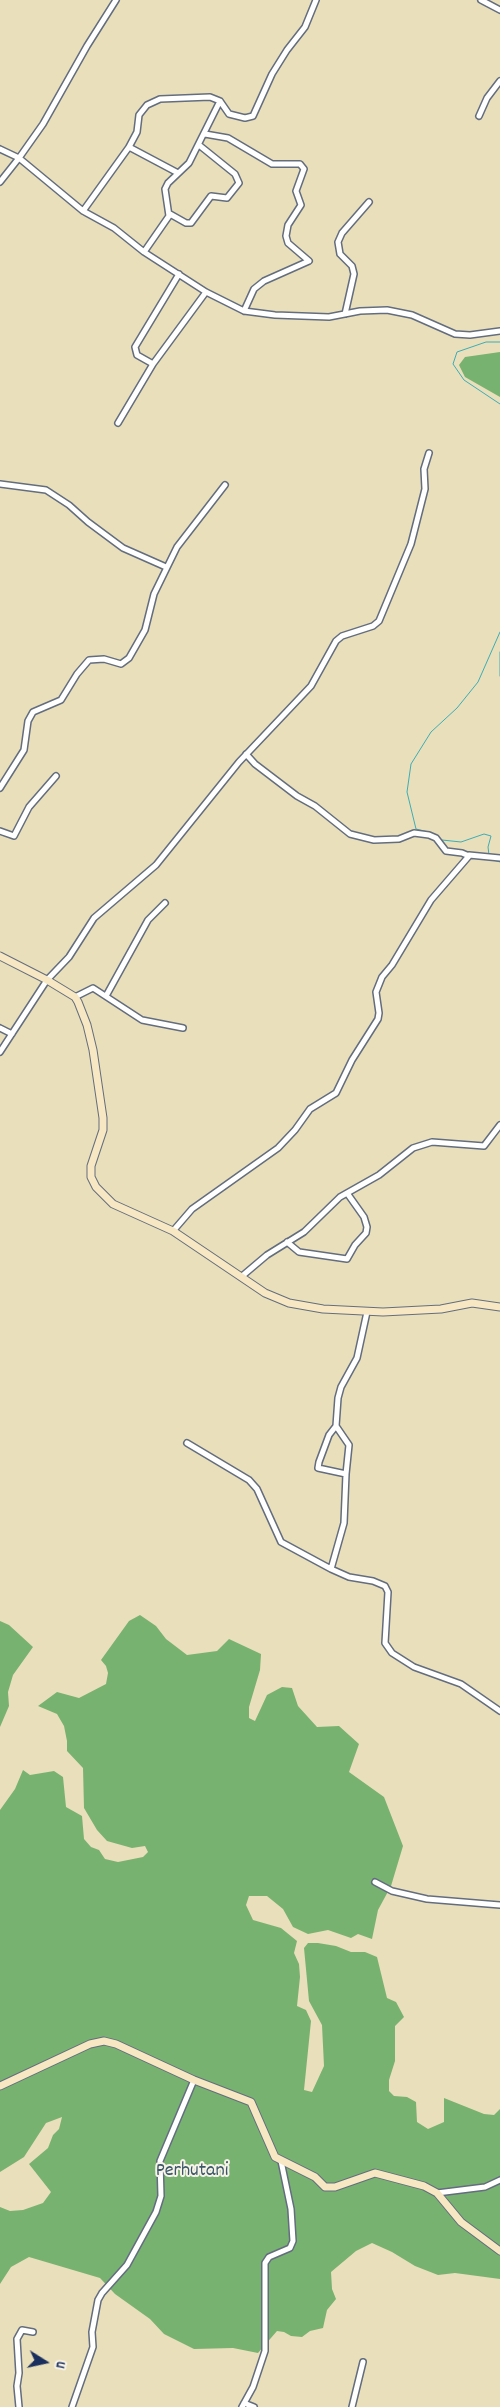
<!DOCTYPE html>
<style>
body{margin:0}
#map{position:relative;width:500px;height:2407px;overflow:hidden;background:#e9dfba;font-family:Dekko,sans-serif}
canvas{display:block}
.north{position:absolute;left:20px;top:2337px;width:50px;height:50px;-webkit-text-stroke:4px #f7f3e8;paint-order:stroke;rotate:100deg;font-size:14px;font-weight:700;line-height:20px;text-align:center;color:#1b2f5e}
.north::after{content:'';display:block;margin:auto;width:18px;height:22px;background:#1b2f5e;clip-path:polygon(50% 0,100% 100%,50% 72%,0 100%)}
</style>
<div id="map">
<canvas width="500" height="2407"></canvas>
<div class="north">U</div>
</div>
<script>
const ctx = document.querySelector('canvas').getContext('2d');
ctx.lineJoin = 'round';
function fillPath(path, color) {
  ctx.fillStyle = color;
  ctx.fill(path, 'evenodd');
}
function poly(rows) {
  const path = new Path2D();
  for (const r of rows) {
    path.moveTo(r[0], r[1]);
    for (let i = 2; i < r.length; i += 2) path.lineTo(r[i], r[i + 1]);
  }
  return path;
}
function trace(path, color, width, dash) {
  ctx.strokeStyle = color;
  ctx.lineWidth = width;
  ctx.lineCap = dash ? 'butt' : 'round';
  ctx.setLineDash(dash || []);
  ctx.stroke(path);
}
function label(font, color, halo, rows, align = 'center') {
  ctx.font = font + ' Dekko,sans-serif';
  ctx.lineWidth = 4;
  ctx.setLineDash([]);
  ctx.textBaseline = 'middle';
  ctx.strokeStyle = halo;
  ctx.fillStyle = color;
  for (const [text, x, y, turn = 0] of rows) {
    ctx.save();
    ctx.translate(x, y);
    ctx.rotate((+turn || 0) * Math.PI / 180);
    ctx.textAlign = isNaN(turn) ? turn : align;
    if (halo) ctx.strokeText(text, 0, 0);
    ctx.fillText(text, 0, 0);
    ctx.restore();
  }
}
fillPath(poly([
 [500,352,500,397,465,377,459,365,465,357],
 [140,1615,156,1626,166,1639,187,1655,217,1651,229,1639,261,1654,260,1670,249,1707,249,1718,255,1721,267,1695,282,1687,292,1688,298,1706,317,1727,339,1726,359,1744,349,1772,384,1797,403,1846,391,1886,378,1910,372,1939,358,1934,351,1938,328,1930,308,1934,293,1927,283,1909,267,1896,249,1896,246,1905,253,1920,281,1928,297,1941,294,1953,299,1964,300,1977,297,2006,306,2010,311,2021,304,2090,312,2092,324,2066,322,2025,309,2001,304,1948,308,1943,318,1943,336,1946,351,1952,365,1952,377,1957,387,1998,396,2002,404,2017,395,2026,395,2061,389,2080,389,2091,394,2096,407,2097,416,2102,417,2122,428,2129,444,2122,444,2098,484,2114,494,2115,500,2109,500,2279,455,2273,438,2275,415,2266,392,2252,372,2243,356,2251,331,2272,332,2289,336,2299,327,2310,323,2328,310,2331,302,2337,291,2336,284,2332,277,2331,258,2353,233,2348,194,2349,164,2334,150,2319,115,2294,100,2278,29,2257,11,2267,0,2284,0,2207,10,2211,23,2210,43,2203,51,2192,29,2164,48,2148,53,2135,59,2129,62,2117,46,2123,24,2157,0,2172,0,1810,15,1789,23,1770,30,1775,54,1771,63,1777,66,1807,82,1816,84,1839,91,1847,99,1850,105,1859,118,1862,143,1857,148,1852,145,1846,132,1848,107,1841,97,1830,84,1808,83,1768,67,1751,67,1741,64,1726,57,1714,38,1706,57,1692,79,1698,106,1684,108,1673,106,1666,101,1660,129,1621],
 [0,1621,9,1625,33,1647,13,1675,8,1692,9,1706,0,1727]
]), '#78b271');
trace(poly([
 [500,342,486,342,457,352,453,364,464,380,500,404],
 [500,652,500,676],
 [428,832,416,829,407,792,411,764,431,732,457,708,478,682,500,632],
 [442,840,461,842,484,834,491,836,488,847,489,855],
 [490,859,500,862]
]), '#3cadb6', 1);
const street = poly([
 [481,0,500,10],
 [479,116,487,98,500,81],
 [205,134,228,138,272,164,300,164,304,169,296,191,301,205,288,225,286,236,288,243,309,261,264,281,254,289,244,311],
 [129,147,137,132,139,115,147,105,160,99,210,97,220,101,229,114,245,118,253,116,272,74,287,50,305,27,316,0],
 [0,149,19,158,43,124,87,46,116,0],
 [0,182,19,158,83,211,114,228,144,252,206,292,244,311,275,315,329,317,360,311,387,310,412,315,455,334,470,335,500,331],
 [83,211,129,147,178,173],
 [170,214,186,223,191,223,211,196,227,198,239,183,235,174,199,145],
 [144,252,169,216,165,189,168,183,189,163,220,101],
 [345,314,354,274,352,266,340,254,338,242,342,233,369,202],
 [153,364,137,355,135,347,179,274],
 [118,423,153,364,206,292],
 [0,484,46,490,69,505,88,522,123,548,166,567],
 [0,788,24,750,28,721,33,712,61,700,77,674,89,660,104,659,121,664,129,658,145,630,154,594,177,547,225,485],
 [0,831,14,836,29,807,56,776],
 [469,855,500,858],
 [106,996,148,920,165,903],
 [75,997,93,988,142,1020,183,1028],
 [0,1028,12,1034],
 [0,1052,47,980,69,957,94,918,156,865,239,762,311,686,336,641,342,636,373,626,379,621,411,544,425,489,424,469,429,453],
 [173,1231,192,1209,278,1148,295,1130,310,1109,336,1093,352,1060,378,1019,379,1013,376,992,382,977,392,965,431,900,469,856,462,853,446,851,436,838,429,835,414,833,399,839,374,840,350,834,315,806,297,796,255,764,246,754],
 [287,1242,299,1252,347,1259,355,1245,366,1233,367,1227,364,1217,347,1193],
 [241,1277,267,1255,304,1232,340,1197,379,1175,413,1148,432,1142,484,1146,500,1125],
 [367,1312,357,1358,341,1387,338,1398,336,1426,349,1445,346,1474,344,1523,331,1569,349,1577,373,1581,385,1586,388,1592,385,1643,392,1653,414,1667,461,1684,500,1711],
 [336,1426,329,1435,319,1462,318,1468,346,1474],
 [187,1443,249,1480,257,1489,281,1542,331,1569],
 [375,1882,392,1891,427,1899,500,1905],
 [437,2193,485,2187,500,2180],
 [244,2403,254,2407],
 [19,2407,17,2386,19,2373,17,2339,22,2330,33,2332],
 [72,2407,93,2347,92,2332,98,2300,102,2293,127,2265,156,2212,161,2196,160,2161,194,2080],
 [242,2407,253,2387,265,2351,265,2263,269,2257,290,2248,293,2241,291,2209,281,2161],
 [352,2407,363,2362]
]);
const secondary = poly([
 [0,956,47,980,75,997,78,1002,87,1025,93,1050,103,1118,103,1130,91,1166,91,1177,96,1187,113,1204,173,1231,265,1293,289,1303,323,1309,383,1312,441,1309,472,1303,500,1307],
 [0,2086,90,2044,104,2041,116,2044,194,2080,251,2102,275,2157,315,2177,325,2187,335,2187,375,2173,424,2186,437,2193,461,2222,500,2251]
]);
trace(street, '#636d7e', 8);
trace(secondary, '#636d7e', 9);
trace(street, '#fff', 5);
trace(secondary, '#f7e8c3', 7);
label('20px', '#3a5767', '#f7f3e8', [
 ["Perhutani",192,2172]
]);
</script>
